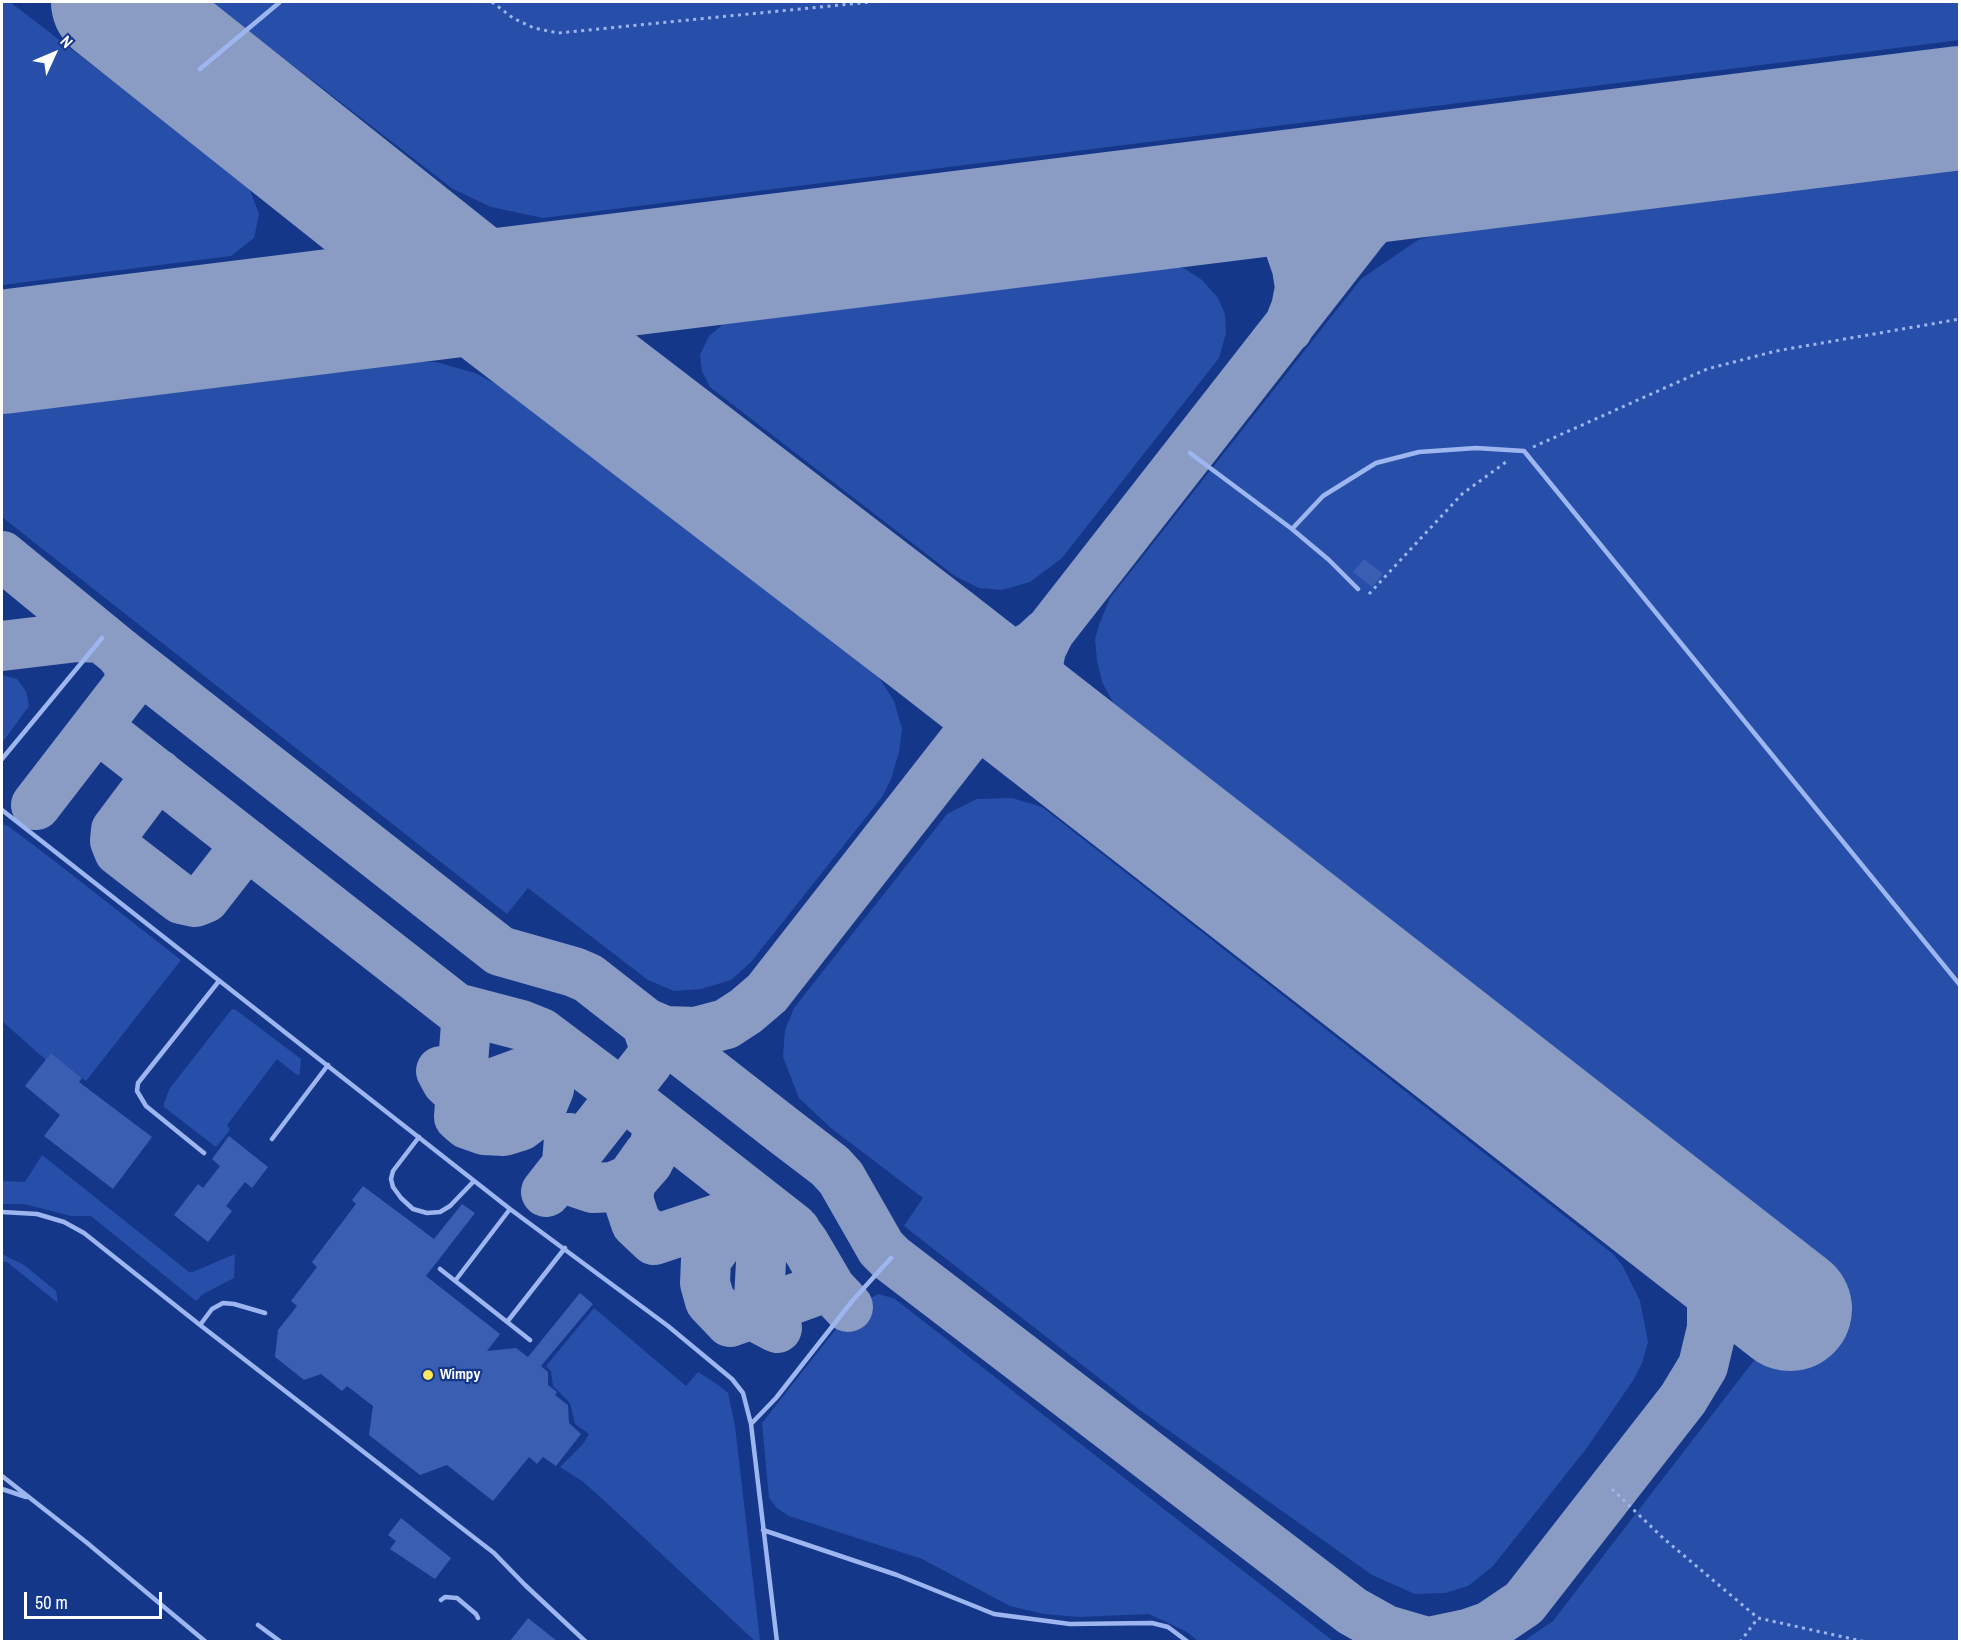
<!DOCTYPE html>
<style>
body{margin:0}
#map{position:relative;width:1961px;height:1643px;overflow:hidden;background:#15378a;font-family:"Archivo Narrow",sans-serif}
canvas{display:block}
.frame{position:absolute;inset:0;border:3px solid #fff;pointer-events:none}
.north{position:absolute;left:24px;top:24px;width:60px;height:60px;-webkit-text-stroke:4px #15378a;paint-order:stroke;rotate:46deg;font-size:16px;font-weight:700;line-height:24px;text-align:center;color:#fff}
.north::after{content:'';display:block;margin:auto;width:21px;height:27px;background:#fff;clip-path:polygon(50% 0,100% 100%,50% 72%,0 100%)}
.scale{position:absolute;left:24px;top:1592px;width:138px;height:27px;box-sizing:border-box;border:3px solid #fff;border-top:0;padding-left:8px;font-size:18px;line-height:21px;white-space:nowrap;color:#fff;-webkit-text-stroke:4px #15378a;paint-order:stroke}
</style>
<div id="map">
<canvas width="1961" height="1643"></canvas>
<div class="frame"></div>
<div class="north">N</div>
<div class="scale">50 m</div>
</div>
<script>
const ctx = document.querySelector('canvas').getContext('2d');
ctx.lineJoin = 'round';
function fillPath(path, color) {
  ctx.fillStyle = color;
  ctx.fill(path, 'evenodd');
}
function poly(rows) {
  const path = new Path2D();
  for (const r of rows) {
    path.moveTo(r[0], r[1]);
    for (let i = 2; i < r.length; i += 2) path.lineTo(r[i], r[i + 1]);
  }
  return path;
}
function trace(path, color, width, dash) {
  ctx.strokeStyle = color;
  ctx.lineWidth = width;
  ctx.lineCap = dash ? 'butt' : 'round';
  ctx.setLineDash(dash || []);
  ctx.stroke(path);
}
function label(font, color, halo, rows, align = 'center') {
  ctx.font = font + ' "Archivo Narrow",sans-serif';
  ctx.lineWidth = 4.5;
  ctx.setLineDash([]);
  ctx.textBaseline = 'middle';
  ctx.strokeStyle = halo;
  ctx.fillStyle = color;
  for (const [text, x, y, turn = 0] of rows) {
    ctx.save();
    ctx.translate(x, y);
    ctx.rotate((+turn || 0) * Math.PI / 180);
    ctx.textAlign = isNaN(turn) ? turn : align;
    if (halo) ctx.strokeText(text, 0, 0);
    ctx.fillText(text, 0, 0);
    ctx.restore();
  }
}
fillPath(poly([
 [2,2,10,2,248,185,259,214,254,238,231,256,2,285],
 [211,2,1959,2,1960,40,543,218,491,207,453,189],
 [1959,166,1959,1641,1524,1641,1553,1621,1830,1262,1114,704,1102,682,1097,660,1095,639,1099,625,1110,598,1361,279,1418,240,1463,227],
 [1166,263,1185,269,1202,280,1218,298,1225,314,1226,333,1219,358,1062,558,1030,582,1002,590,979,588,955,576,710,387,702,371,700,355,709,336,726,322],
 [399,362,436,362,475,373,498,385,878,676,894,701,902,729,899,752,891,779,882,797,751,962,731,980,701,989,674,991,648,980,528,888,507,914,2,517,2,412],
 [2,675,17,679,26,691,29,706,2,743],
 [1012,798,1042,807,1613,1254,1622,1265,1640,1301,1648,1342,1642,1363,1634,1379,1586,1449,1493,1566,1468,1586,1445,1593,1415,1594,1372,1575,1140,1410,904,1226,923,1198,831,1128,799,1098,783,1057,785,1030,794,1008,947,814,977,799],
 [2,824,8,826,44,853,181,960,86,1081,51,1053,46,1060,2,1021],
 [232,1009,236,1010,301,1059,300,1070,300,1074,297,1075,277,1059,227,1125,230,1130,216,1147,164,1107,164,1103,170,1088],
 [42,1155,189,1272,193,1272,235,1254,234,1278,203,1294,196,1301,91,1216,71,1216,24,1204,2,1204,2,1181,25,1182],
 [2,1254,24,1265,56,1291,58,1303,7,1262,2,1262],
 [879,1294,895,1299,1333,1641,1198,1641,1187,1632,1149,1614,1079,1617,1044,1614,1010,1606,922,1559,789,1516,777,1508,769,1498,762,1423,855,1305],
 [594,1308,686,1386,698,1372,717,1384,728,1393,735,1426,760,1641,755,1641,597,1494,582,1481,560,1467,583,1444,589,1434,575,1424,570,1403,553,1386,551,1371,546,1366]
]), '#274fa9');
trace(poly([
 [1181,205,1227,203,1255,211,1274,225,1289,245,1297,268,1300,288,1296,308,1288,328],
 [2,556,119,652,500,951,574,972,588,978,783,1130,830,1166,841,1178,881,1248,891,1258,1352,1611,1386,1630,1427,1642],
 [1049,633,1041,649,1038,665,1040,699,1046,715,1063,742],
 [933,641,954,651,978,658,1000,658,1019,653,1034,645,1046,634],
 [2,646,77,637,102,638],
 [97,727,456,1008,521,1025,541,1033,622,1094,793,1228,804,1243,831,1289,848,1307],
 [158,774,116,830,115,841,119,851,181,899,195,902,205,898,247,844],
 [36,805,127,687,130,678,129,669,127,662,119,652],
 [467,1011,459,1117,467,1124,484,1130,504,1131,520,1126,532,1117,542,1106,549,1089,551,1071,539,1032],
 [441,1071,447,1082,461,1095,570,1055],
 [569,1138,566,1175,578,1183,593,1188,613,1187,634,1178,648,1162,654,1150,657,1133,655,1120],
 [648,1155,631,1179,628,1199,636,1223,654,1240,748,1209],
 [546,1192,648,1062,652,1055,653,1043,646,1023,665,1031,696,1032,726,1024,746,1011,767,993,1361,233,1380,211,1401,193,1430,178,1474,169],
 [764,1206,758,1318,777,1328],
 [796,1231,763,1224,752,1224,731,1231,721,1239,706,1260,705,1283,710,1301,730,1322,829,1286],
 [1429,1642,1467,1634,1490,1626,1524,1603,1683,1399,1703,1366,1712,1328,1712,1286,1704,1242]
]), '#8a9bc4', 50);
trace(poly([
 [113,2,479,293,933,641,1790,1309],
 [2,352,1960,108]
]), '#8a9bc4', 124);
fillPath(poly([
 [1364,559,1383,574,1372,587,1353,572],
 [51,1053,82,1078,79,1082,152,1137,113,1189,44,1136,60,1115,25,1086],
 [229,1136,268,1167,252,1188,245,1182,226,1206,232,1211,208,1242,174,1215,198,1184,203,1188,220,1166,212,1159],
 [363,1186,434,1239,462,1204,475,1213,426,1276,500,1334,487,1351,516,1348,528,1357,580,1293,593,1304,541,1366,548,1372,548,1385,557,1392,555,1395,568,1405,569,1423,581,1434,556,1466,543,1457,537,1464,529,1457,493,1501,447,1465,420,1475,369,1435,373,1406,347,1386,342,1391,321,1374,304,1380,275,1357,278,1330,297,1306,291,1301,317,1267,312,1262,356,1204,352,1200],
 [401,1518,451,1558,435,1579,390,1549,396,1541,388,1535],
 [528,1618,557,1641,510,1641]
]), '#395eb2');
trace(poly([
 [492,2,513,18,534,28,558,33,870,2],
 [1533,447,1707,369,1776,351,1960,319],
 [1369,594,1462,494,1506,462],
 [1612,1489,1663,1538,1758,1618,1866,1642],
 [1740,1642,1758,1618]
]), '#9db6ef', 3, [3, 4.5]);
trace(poly([
 [200,69,280,2],
 [1190,453,1292,529,1329,560,1358,589],
 [1292,529,1323,496,1376,463,1419,452,1476,448,1524,451,1960,985],
 [2,759,102,638],
 [2,810,510,1209,668,1326,732,1379,743,1393,751,1424,777,1642],
 [419,1137,393,1171,391,1179,393,1187,401,1198,413,1209,427,1213,440,1212,450,1206,474,1181],
 [272,1139,328,1065],
 [204,1153,146,1106,137,1091,138,1083,219,981],
 [2,1212,37,1214,64,1222,84,1233,200,1325,494,1553,525,1585,586,1642],
 [440,1269,530,1340],
 [455,1281,510,1209],
 [507,1322,565,1248],
 [200,1325,212,1309,223,1303,234,1304,265,1313],
 [751,1424,776,1398,853,1300,891,1258],
 [2,1476,86,1542,206,1642],
 [2,1489,26,1497],
 [763,1530,897,1575,994,1614,1070,1624,1152,1623,1168,1627,1188,1642],
 [441,1600,445,1597,457,1598,476,1614,478,1618],
 [258,1625,281,1642]
]), '#9db6ef', 4.5);
for (const [x, y, r, color] of [
 [428,1375,6,"#ffe75b"]
]) {
  const dot = new Path2D();
  dot.arc(x, y, r, 0, 2 * Math.PI);
  ctx.fillStyle = color;
  ctx.fill(dot);
  trace(dot, '#15378a', 2);
}
label('bold 15px', '#fff', '#15378a', [
 ["Wimpy",440,1375]
], 'left');
</script>
